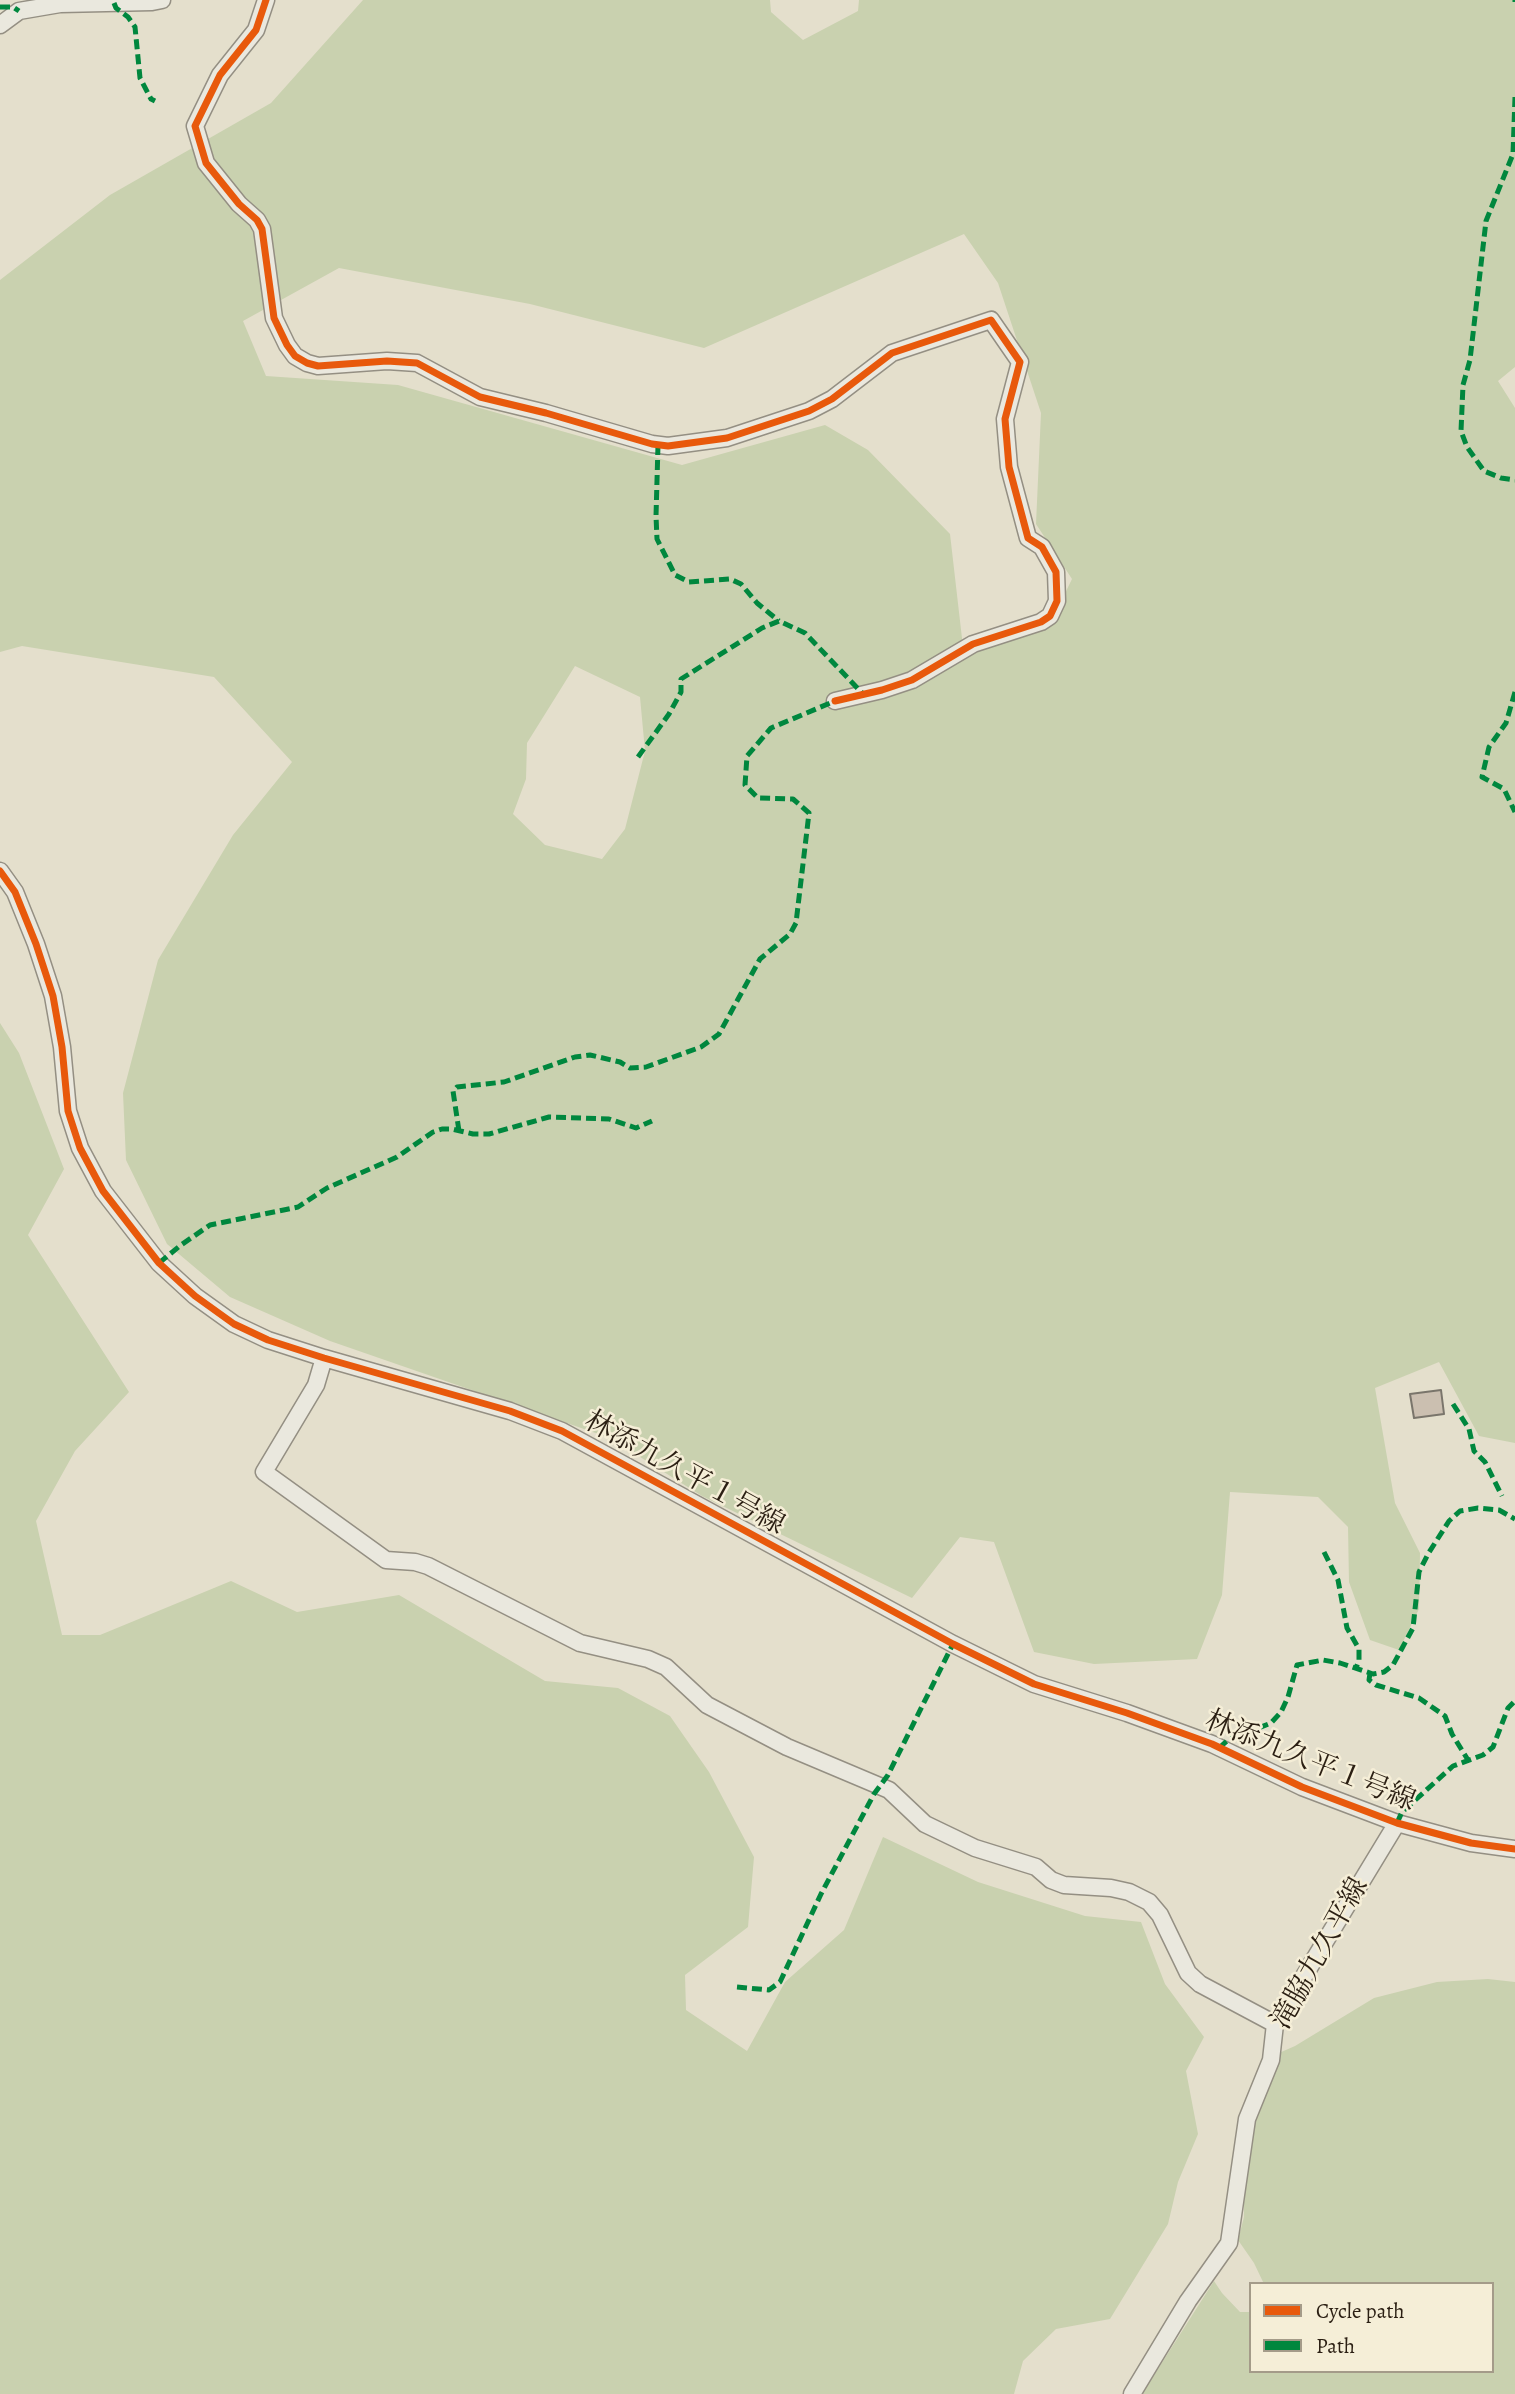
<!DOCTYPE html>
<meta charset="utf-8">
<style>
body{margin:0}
#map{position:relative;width:1515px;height:2394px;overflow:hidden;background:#e4dfcc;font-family:Alegreya,serif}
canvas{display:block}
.legend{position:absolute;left:1249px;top:2282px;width:245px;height:91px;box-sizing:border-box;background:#f5eed7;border:2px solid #a49b89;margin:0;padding:9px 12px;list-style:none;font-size:21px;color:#2b1f13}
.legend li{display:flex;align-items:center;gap:14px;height:35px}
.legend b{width:35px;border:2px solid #a49b89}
</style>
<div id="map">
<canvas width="1515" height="2394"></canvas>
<ul class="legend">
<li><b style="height:9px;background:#e8590c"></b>Cycle path</li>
<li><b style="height:9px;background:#00873e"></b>Path</li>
</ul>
</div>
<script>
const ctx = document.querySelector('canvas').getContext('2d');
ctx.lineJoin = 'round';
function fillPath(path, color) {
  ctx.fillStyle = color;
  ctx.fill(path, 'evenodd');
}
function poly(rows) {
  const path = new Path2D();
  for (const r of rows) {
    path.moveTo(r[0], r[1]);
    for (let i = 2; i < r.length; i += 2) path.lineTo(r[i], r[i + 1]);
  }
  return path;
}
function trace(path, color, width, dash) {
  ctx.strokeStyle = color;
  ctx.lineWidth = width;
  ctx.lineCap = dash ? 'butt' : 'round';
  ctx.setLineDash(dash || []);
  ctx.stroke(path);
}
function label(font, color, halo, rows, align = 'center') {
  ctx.font = font + ' Alegreya,"Noto Serif JP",serif';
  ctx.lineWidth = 5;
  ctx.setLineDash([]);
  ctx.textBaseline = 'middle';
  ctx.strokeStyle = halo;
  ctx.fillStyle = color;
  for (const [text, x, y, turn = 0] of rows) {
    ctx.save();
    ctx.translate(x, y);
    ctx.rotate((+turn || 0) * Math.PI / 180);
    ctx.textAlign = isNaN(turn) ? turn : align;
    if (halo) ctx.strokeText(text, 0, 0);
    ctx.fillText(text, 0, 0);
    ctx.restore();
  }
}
fillPath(poly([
 [363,0,770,0,771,12,803,40,858,11,859,0,1515,0,1515,367,1498,381,1515,408,1515,1443,1479,1436,1439,1362,1375,1388,1395,1503,1420,1553,1419,1609,1399,1650,1370,1640,1349,1582,1348,1527,1318,1497,1230,1492,1222,1595,1197,1659,1094,1664,1034,1652,994,1542,960,1537,912,1598,702,1496,610,1438,330,1341,230,1297,167,1244,126,1160,123,1093,158,960,233,835,292,762,214,677,22,646,0,652,0,280,110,195,271,103],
 [964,234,998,283,1041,413,1036,524,1072,579,1052,620,963,647,950,534,868,450,825,425,682,465,398,385,266,376,243,321,339,268,530,304,704,348],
 [575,666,640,697,645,751,625,829,602,859,545,845,513,814,526,779,527,743],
 [0,1023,19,1053,64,1169,28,1235,129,1392,75,1451,36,1521,62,1635,100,1635,231,1581,297,1612,399,1595,545,1681,618,1688,670,1716,709,1772,754,1857,748,1927,685,1975,686,2010,747,2051,785,1982,844,1930,883,1837,978,1882,1085,1916,1141,1922,1165,1984,1204,2037,1186,2071,1198,2134,1178,2182,1168,2224,1110,2319,1056,2329,1023,2361,1014,2394,0,2394],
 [1488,1979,1515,1982,1515,2394,1142,2394,1214,2281,1222,2293,1240,2312,1251,2312,1251,2371,1492,2371,1492,2284,1264,2284,1254,2263,1238,2240,1244,2217,1244,2120,1279,2053,1295,2046,1374,1998,1437,1982]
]), '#c9d1af');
const building = poly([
 [1441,1390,1444,1414,1414,1418,1410,1394,1441,1390]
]);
fillPath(building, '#cbbfb0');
trace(building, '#7a756b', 2);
const minor = poly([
 [266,0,256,30,220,75,195,126,206,163,239,204,257,220,262,229,274,318,287,345,295,356,307,363,318,366,387,361,417,363,480,397,546,413,652,444,668,446,727,438,809,411,832,399,892,353,991,320,1020,362,1005,419,1009,467,1028,538,1042,547,1056,572,1057,601,1050,616,1041,622,973,644,912,680,882,690,835,701],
 [0,25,19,11,60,4,152,2,162,0],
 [0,871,15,892,36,944,53,996,62,1047,68,1111,80,1148,103,1191,159,1263,195,1296,234,1324,268,1340,324,1358,510,1411,562,1431,953,1644,1034,1684,1127,1713,1212,1744,1302,1787,1397,1823,1471,1843,1515,1849],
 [324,1358,316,1385,264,1472,386,1560,415,1562,428,1566,580,1643,648,1659,666,1667,707,1705,787,1747,889,1790,925,1824,975,1848,1036,1867,1051,1880,1064,1885,1111,1888,1129,1892,1149,1902,1160,1915,1188,1973,1200,1984,1275,2024],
 [1132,2394,1188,2301,1229,2243,1247,2119,1271,2060,1275,2024,1397,1823]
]);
trace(minor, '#948f83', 19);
trace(minor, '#eae8de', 16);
trace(poly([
 [1515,0,1515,2],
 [114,3,116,8,128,17,135,27,140,78,151,99,155,101],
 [0,7,13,7,19,11],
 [1515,97,1513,154,1486,221,1470,360,1463,385,1461,431,1467,447,1484,471,1501,478,1515,480],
 [658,445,656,516,657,539,675,575,689,582,730,579,741,584,757,603,779,621],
 [1515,692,1506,723,1489,747,1482,777,1504,789,1515,812],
 [638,757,669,714,681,692,681,679,762,628,779,621,805,633,864,695],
 [459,1131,453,1091,457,1087,504,1082,575,1057,590,1055,620,1062,630,1068,646,1067,701,1047,719,1034,760,959,790,934,796,923,809,813,793,799,758,798,745,785,747,756,771,728,835,701],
 [159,1263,181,1245,210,1225,298,1207,327,1188,397,1157,433,1132,442,1129,452,1129,473,1134,489,1134,549,1117,609,1119,636,1128,652,1121],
 [1453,1404,1469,1429,1474,1451,1485,1462,1502,1496],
 [1324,1552,1338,1580,1347,1628,1359,1649,1359,1660,1356,1668],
 [1370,1673,1369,1680,1376,1685,1419,1698,1445,1716,1452,1734,1468,1760],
 [1219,1748,1228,1740,1271,1723,1281,1712,1288,1697,1297,1665,1323,1660,1340,1663,1373,1674,1384,1672,1393,1665,1413,1628,1419,1572,1428,1554,1449,1521,1460,1511,1478,1508,1499,1510,1515,1519],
 [1397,1823,1402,1812,1453,1766,1483,1755,1493,1747,1508,1708,1515,1701],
 [737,1987,769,1990,780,1982,821,1894,874,1794,888,1775,953,1644]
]), '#00873e', 5, [10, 5]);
trace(poly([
 [266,0,256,30,220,75,195,126,206,163,239,204,257,220,262,229,274,318,287,345,295,356,307,363,318,366,387,361,417,363,480,397,546,413,652,444,668,446,727,438,809,411,832,399,892,353,991,320,1020,362,1005,419,1009,467,1028,538,1042,547,1056,572,1057,601,1050,616,1041,622,973,644,912,680,882,690,835,701],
 [0,871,15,892,36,944,53,996,62,1047,68,1111,80,1148,103,1191,159,1263,195,1296,234,1324,268,1340,324,1358,510,1411,562,1431,953,1644,1034,1684,1127,1713,1212,1744,1302,1787,1397,1823,1471,1843,1515,1849]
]), '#e8590c', 7);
label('28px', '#2b1f13', '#f5eed7', [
 ["林添九久平１号線",684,1474,29],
 ["林添九久平１号線",1310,1762,22],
 ["滝脇九久平線",1321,1954,-61]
]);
</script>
